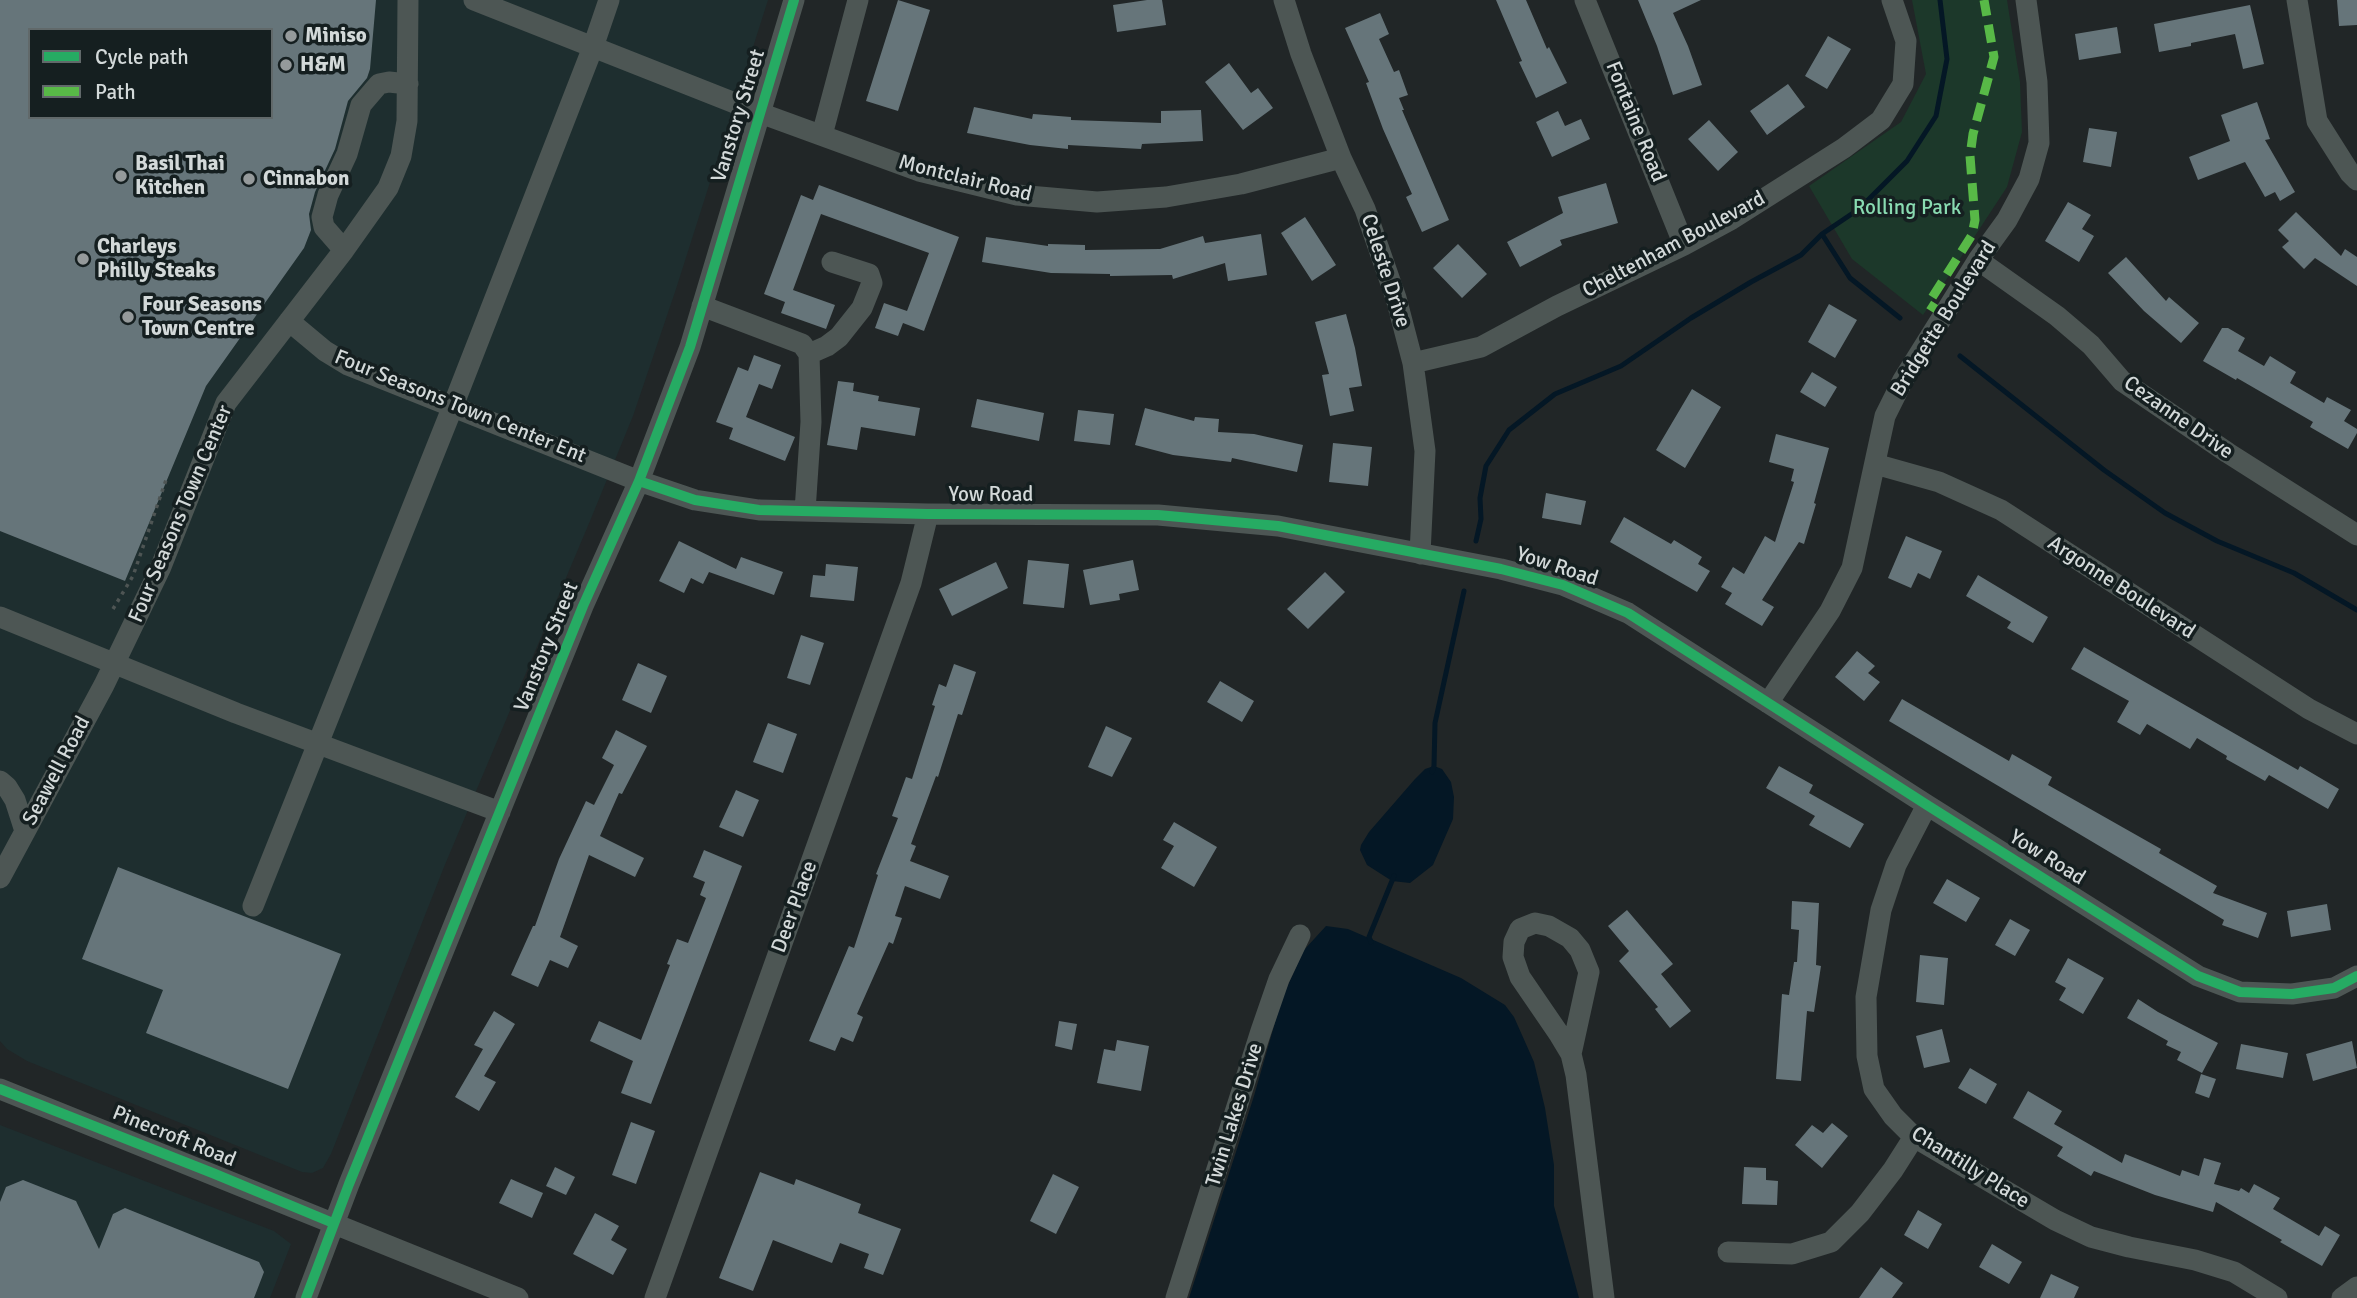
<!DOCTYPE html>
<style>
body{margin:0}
#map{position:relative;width:2357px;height:1298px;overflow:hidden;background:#212627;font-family:Signika,sans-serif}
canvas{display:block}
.legend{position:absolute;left:28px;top:28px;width:245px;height:91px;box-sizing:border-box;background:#151f20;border:2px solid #61696a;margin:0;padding:9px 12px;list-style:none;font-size:21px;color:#d3d9d9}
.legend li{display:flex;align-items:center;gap:14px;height:35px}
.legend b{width:35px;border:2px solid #61696a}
</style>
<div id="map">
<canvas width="2357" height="1298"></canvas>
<ul class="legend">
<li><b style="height:9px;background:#26ab63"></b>Cycle path</li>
<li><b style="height:9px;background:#58b947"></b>Path</li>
</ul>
</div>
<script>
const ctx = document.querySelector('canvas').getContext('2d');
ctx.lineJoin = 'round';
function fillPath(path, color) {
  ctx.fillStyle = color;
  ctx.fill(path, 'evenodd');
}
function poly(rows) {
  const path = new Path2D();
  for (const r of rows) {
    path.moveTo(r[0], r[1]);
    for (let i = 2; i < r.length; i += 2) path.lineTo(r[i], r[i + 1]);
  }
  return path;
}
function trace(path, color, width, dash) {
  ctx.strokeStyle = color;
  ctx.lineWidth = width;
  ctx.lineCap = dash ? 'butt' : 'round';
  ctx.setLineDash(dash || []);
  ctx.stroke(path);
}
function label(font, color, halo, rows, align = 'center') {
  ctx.font = font + ' Signika,sans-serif';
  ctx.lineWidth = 7;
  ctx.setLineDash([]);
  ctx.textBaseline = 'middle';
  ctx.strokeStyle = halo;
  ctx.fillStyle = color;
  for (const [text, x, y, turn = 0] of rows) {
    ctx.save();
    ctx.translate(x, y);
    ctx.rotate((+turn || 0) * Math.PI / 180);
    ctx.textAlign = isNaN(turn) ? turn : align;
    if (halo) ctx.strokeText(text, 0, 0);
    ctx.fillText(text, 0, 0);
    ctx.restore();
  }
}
fillPath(poly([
 [0,0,768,0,676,289,633,416,590,521,444,867,331,1154,323,1168,312,1173,302,1172,27,1061,7,1049,0,1041],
 [30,30,271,30,271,117,30,117],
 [0,1125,274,1231,291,1244,270,1298,0,1298]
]), '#1e2e2f');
fillPath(poly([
 [1912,0,2007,0,2020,82,2022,132,2007,187,1923,315,1852,259,1809,186,1901,122,1926,74]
]), '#1c382a');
fillPath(poly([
 [1434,766,1442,769,1451,782,1454,797,1453,819,1433,865,1410,883,1392,881,1367,865,1360,850,1361,845,1369,832,1415,779,1425,769],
 [1326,926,1348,929,1461,978,1505,1005,1514,1017,1534,1062,1545,1108,1554,1165,1554,1206,1579,1298,1189,1298,1254,1096,1282,998,1304,950]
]), '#041725');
trace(poly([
 [1822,234,1850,278,1900,318],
 [1960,356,2104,470,2165,513,2217,541,2294,573,2357,610],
 [1476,541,1481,519,1480,498,1486,466,1509,430,1555,394,1621,366,1691,318,1751,282,1801,255,1822,234,1859,209,1907,161,1936,116,1947,59,1940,0],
 [1432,772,1434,766,1435,723,1464,591],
 [1371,942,1369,937,1394,876]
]), '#041725', 5);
fillPath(poly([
 [0,0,376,0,370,69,367,78,348,101,335,149,315,192,309,214,311,230,304,248,206,386,125,581,0,531],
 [30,30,271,30,271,117,30,117],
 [898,0,930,10,898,111,866,101],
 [1147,0,1162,0,1166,25,1117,32,1113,5],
 [1496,0,1526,0,1547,49,1549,47,1567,83,1536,98,1519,62,1522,61],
 [1638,0,1701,0,1673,13,1688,46,1702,85,1673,95,1657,46],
 [2337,0,2357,0,2357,25,2339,26],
 [2250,5,2264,64,2243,69,2235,34,2191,43,2191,46,2159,52,2154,24],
 [1380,13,1389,34,1379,39,1394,72,1399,70,1408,95,1399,98,1404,110,1402,110,1449,220,1422,232,1406,197,1412,194,1383,129,1366,83,1369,82,1345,28],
 [2117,27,2121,53,2079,60,2075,34],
 [1828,36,1851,49,1827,89,1805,76],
 [1229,63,1251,93,1258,88,1273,108,1243,130,1205,82],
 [1788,84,1805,107,1767,135,1750,111],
 [2257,102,2270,139,2265,140,2295,192,2280,201,2275,192,2265,197,2245,162,2198,180,2189,157,2230,141,2221,115],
 [974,107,1032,119,1033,114,1071,117,1071,120,1161,123,1161,111,1201,110,1203,141,1142,144,1141,149,1068,145,1068,149,1030,145,967,133],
 [1558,111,1565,126,1581,119,1590,139,1552,157,1536,122],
 [1709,120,1738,152,1718,171,1688,139],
 [2089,128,2117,132,2111,167,2083,162],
 [1606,183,1618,223,1560,240,1562,245,1520,267,1507,242,1563,213,1558,197],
 [819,185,959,237,924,331,903,323,898,336,875,328,884,303,907,311,929,253,821,214,793,290,835,305,826,329,781,313,785,302,764,294,801,195,813,200],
 [2068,202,2091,215,2082,229,2094,236,2079,262,2045,241],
 [2296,212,2341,256,2345,249,2357,257,2357,286,2315,258,2304,269,2282,247,2289,241,2278,230],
 [1305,217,1336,265,1312,281,1281,233],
 [1261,234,1267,275,1228,281,1225,263,1173,279,1172,275,1110,276,1110,274,1051,273,982,262,986,237,1048,246,1048,244,1085,245,1085,250,1160,249,1203,236,1205,243],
 [1458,244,1487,274,1462,298,1433,268],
 [2126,257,2166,301,2169,297,2199,323,2181,343,2144,311,2108,273],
 [1829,304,1857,320,1835,358,1808,342],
 [1346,314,1355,348,1362,386,1349,388,1354,411,1330,416,1322,375,1329,374,1315,322],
 [2222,328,2228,328,2245,338,2238,351,2264,366,2270,356,2296,372,2290,383,2324,403,2327,397,2351,410,2344,421,2357,429,2357,433,2348,449,2310,427,2313,422,2237,378,2236,380,2203,361],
 [754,355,781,365,772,389,759,384,746,417,795,437,785,461,729,439,733,428,716,422,738,367,748,371],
 [1812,372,1837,387,1825,407,1800,392],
 [838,381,854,383,853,391,879,396,878,401,920,408,915,436,861,427,857,450,827,445],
 [1692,389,1721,407,1685,468,1656,450],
 [977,399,1044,413,1039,441,971,427],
 [1145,408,1194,421,1195,417,1219,419,1218,432,1254,434,1303,445,1297,472,1232,458,1231,462,1173,455,1135,445],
 [1078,410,1114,414,1110,445,1074,441],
 [1776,434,1829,448,1814,503,1816,504,1804,544,1799,542,1762,600,1774,607,1762,626,1725,604,1732,593,1721,587,1733,567,1744,574,1765,536,1775,542,1794,482,1791,481,1794,469,1769,462],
 [1333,443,1372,447,1368,486,1329,482],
 [1546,493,1586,501,1581,525,1542,518],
 [1624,517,1671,544,1674,540,1702,557,1698,564,1710,571,1697,592,1610,542],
 [1906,536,1942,551,1930,579,1918,573,1911,588,1888,578],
 [679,541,736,569,741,557,783,572,774,595,709,572,703,584,691,578,684,593,659,581],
 [1028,560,1069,564,1064,608,1023,604],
 [1133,560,1139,590,1119,594,1120,600,1090,605,1083,570],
 [996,562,1008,588,952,616,939,589],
 [826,564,858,567,854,601,810,597,813,575,825,576],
 [1325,572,1345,592,1308,629,1287,609],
 [1978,575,2048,617,2033,643,2007,628,2011,622,1966,596],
 [801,635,824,643,810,685,787,678],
 [2084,647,2298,770,2300,766,2339,789,2328,809,2269,775,2265,781,2226,759,2227,756,2197,738,2190,749,2147,724,2140,735,2117,722,2129,701,2071,669],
 [1857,651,1875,666,1868,673,1880,682,1864,701,1835,677],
 [638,663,667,676,651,713,622,700],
 [954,664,976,672,962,715,958,714,938,777,936,776,911,844,916,846,910,861,949,876,940,899,905,886,895,916,902,918,893,944,889,942,857,1014,863,1017,853,1042,841,1037,835,1051,809,1041,849,946,854,948,878,875,876,874,898,818,892,816,906,777,912,779,935,706,932,705,939,684,946,687],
 [1220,681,1254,701,1242,722,1207,702],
 [1902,699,2009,761,2012,754,2052,777,2048,785,2161,849,2159,853,2217,886,2213,893,2267,913,2258,938,2222,925,2224,920,1889,721],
 [768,723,797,734,783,773,753,762],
 [1106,726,1132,738,1112,777,1088,767],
 [616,730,647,746,622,794,619,793,600,836,644,858,635,877,589,855,560,937,578,946,568,968,550,960,538,987,511,975,533,926,535,926,559,859,586,801,594,805,614,765,602,758],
 [1779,766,1813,785,1809,793,1864,824,1850,848,1809,825,1815,816,1766,788],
 [736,790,759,800,743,837,719,827],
 [1174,822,1217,847,1194,887,1161,868,1174,846,1163,840],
 [704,850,742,866,651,1104,621,1093,633,1061,590,1041,599,1021,641,1040,670,965,667,964,677,939,688,943,706,898,700,895,705,882,693,877],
 [118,867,341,954,288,1089,146,1033,163,990,82,959],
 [1947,879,1980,898,1966,922,1933,903],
 [1792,901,1819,903,1816,965,1821,966,1814,1012,1807,1011,1801,1081,1776,1079,1782,994,1789,995,1794,962,1797,962,1799,930,1791,929],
 [2327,904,2331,930,2291,937,2287,911],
 [1627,910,1673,964,1661,974,1691,1011,1670,1028,1655,1009,1658,1007,1619,961,1629,951,1608,926],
 [2010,919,2030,930,2015,956,1995,945],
 [1920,955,1948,958,1944,1005,1916,1002],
 [2068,958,2104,978,2083,1014,2059,1000,2066,988,2055,982],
 [2138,999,2158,1012,2218,1043,2202,1073,2177,1060,2181,1052,2166,1045,2168,1041,2127,1018],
 [494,1011,515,1024,484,1076,496,1082,479,1111,455,1097,483,1049,474,1045],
 [1059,1021,1077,1024,1072,1050,1055,1046],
 [1942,1029,1950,1062,1924,1068,1916,1036],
 [1117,1040,1149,1046,1141,1091,1097,1083,1104,1049,1115,1051],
 [2352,1041,2357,1068,2313,1081,2306,1054],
 [2241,1044,2288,1053,2283,1078,2236,1069],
 [1970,1068,1997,1084,1986,1104,1958,1088],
 [2201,1074,2216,1079,2209,1098,2195,1093],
 [2028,1091,2062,1111,2054,1124,2122,1163,2125,1154,2180,1176,2182,1170,2199,1176,2204,1158,2221,1163,2214,1184,2239,1191,2241,1188,2249,1193,2254,1184,2280,1198,2273,1209,2319,1236,2325,1226,2340,1235,2322,1266,2280,1242,2282,1240,2216,1202,2213,1212,2155,1195,2094,1171,2091,1176,2057,1156,2063,1147,2013,1118],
 [631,1122,655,1131,636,1184,612,1175],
 [1832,1123,1848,1136,1822,1168,1795,1145,1812,1125,1823,1133],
 [555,1167,575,1177,566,1195,546,1186],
 [1744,1167,1766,1168,1766,1180,1778,1181,1777,1205,1742,1204],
 [760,1172,794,1185,796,1179,861,1204,858,1213,901,1229,883,1275,864,1268,869,1254,840,1243,832,1263,773,1240,753,1291,719,1278],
 [1053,1174,1079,1187,1056,1234,1030,1221],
 [511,1179,543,1193,532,1218,499,1203],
 [23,1180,76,1201,99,1249,113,1214,125,1208,259,1262,264,1272,254,1298,0,1298,0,1202,6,1187],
 [1918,1210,1942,1224,1928,1249,1904,1235],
 [595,1213,619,1226,611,1240,627,1249,613,1275,573,1254],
 [1992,1244,2022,1262,2009,1284,1979,1267],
 [1881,1267,1903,1283,1892,1298,1859,1298],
 [2051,1274,2079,1287,2074,1298,2040,1298]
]), '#66757a');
trace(poly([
 [113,609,133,576,166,480]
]), '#4e5554', 3.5, [3.5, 5]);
trace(poly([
 [474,0,760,113,919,171,1017,195,1097,202,1166,197,1241,184,1341,158],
 [1284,0,1301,54,1341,158,1365,209,1396,298,1413,363,1425,451,1420,554],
 [1585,0,1684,245],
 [2297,0,2317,121,2350,173,2357,180],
 [822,135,858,0],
 [344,250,324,227,322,217,328,195,347,154,361,105,379,84,389,82,408,84],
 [1978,260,2057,316,2091,345,2122,381,2228,453,2357,535],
 [702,306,802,344,809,354,811,422,805,511],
 [289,321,325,351,348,365,639,481,695,500,759,510,928,514,1158,515,1278,526,1501,569,1563,585,1628,613,1927,805,2198,976,2240,992,2292,994,2334,988,2357,976],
 [809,354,827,346,839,337,862,308,872,283,869,274,832,262],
 [1413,363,1481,347,1557,306,1684,245,1732,219,1844,148,1881,120,1903,84,1906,41,1892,0],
 [1875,464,1939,482,2001,510,2309,709,2357,734],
 [0,617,236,713,500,812],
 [1768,703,1830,611,1852,568,1885,416,1903,380,1978,260,2007,220,2029,179,2039,143,2037,82,2026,0],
 [0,781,7,787,15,800,25,831],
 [1927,805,1896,865,1881,910,1866,997,1867,1056,1874,1089,1893,1116,1914,1137,2055,1220,2091,1237,2129,1247,2195,1260,2234,1272,2277,1298],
 [0,878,104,685,160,569,226,403,344,250,388,188,401,156,407,121,408,0],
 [253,906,453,406,593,47,609,0],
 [1571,1054,1589,972,1580,950,1570,938,1549,926,1535,923,1520,929,1514,942,1513,957,1520,977,1559,1034,1571,1054,1576,1075,1604,1298],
 [0,1089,518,1298],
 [1728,1252,1792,1254,1831,1242,1860,1213,1893,1170,1914,1137],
 [306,1298,349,1184,583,606,639,481,690,347,794,0],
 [655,1298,911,583,928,514],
 [1176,1298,1261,1031,1279,979,1300,935],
 [2342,1298,2357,1287]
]), '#4d5654', 21);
trace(poly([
 [1944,314,1928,304,1972,235,1975,220,1970,156,1973,134,1994,57,1984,0]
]), '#58b947', 9, [18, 9]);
trace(poly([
 [639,481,695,500,759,510,928,514,1158,515,1278,526,1501,569,1563,585,1628,613,1927,805,2198,976,2240,992,2292,994,2334,988,2357,976],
 [0,1089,215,1174,333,1223],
 [306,1298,349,1184,583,606,639,481,690,347,794,0]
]), '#26ab63', 10);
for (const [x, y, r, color] of [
 [291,36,7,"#959a9b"],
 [286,65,7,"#959a9b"],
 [121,176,7,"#959a9b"],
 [249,179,7,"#959a9b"],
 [83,259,7,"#959a9b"],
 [128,317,7,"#959a9b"]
]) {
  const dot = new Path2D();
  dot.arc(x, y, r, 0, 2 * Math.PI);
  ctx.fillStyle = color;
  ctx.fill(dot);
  trace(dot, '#151f20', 2.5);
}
label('bold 21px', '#d3d9d9', '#151f20', [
 ["Miniso",305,36],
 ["H&M",300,65],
 ["Basil Thai",135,164],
 ["Kitchen",135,188],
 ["Cinnabon",263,179],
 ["Charleys",97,247],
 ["Philly Steaks",97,271],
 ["Four Seasons",142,305],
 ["Town Centre",142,329]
], 'left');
label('21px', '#d3d9d9', '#151f20', [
 ["Vanstory Street",739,116,-73],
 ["Fontaine Road",1635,122,68],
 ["Montclair Road",965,179,14],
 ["Cheltenham Boulevard",1674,245,-28],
 ["Celeste Drive",1385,271,72],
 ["Bridgette Boulevard",1944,319,-58],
 ["Four Seasons Town Center Ent",460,407,22],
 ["Cezanne Drive",2178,418,35],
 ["Yow Road",991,495],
 ["Four Seasons Town Center",181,514,-67],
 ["Yow Road",1557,567,18],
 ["Argonne Boulevard",2121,588,33],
 ["Vanstory Street",547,647,-68],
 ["Seawell Road",57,771,-62],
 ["Yow Road",2047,858,32],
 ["Deer Place",795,907,-70],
 ["Twin Lakes Drive",1235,1115,-73],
 ["Pinecroft Road",174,1137,22],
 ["Chantilly Place",1970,1168,32]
]);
label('21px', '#89dbb1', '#151f20', [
 ["Rolling Park",1907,208]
]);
</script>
